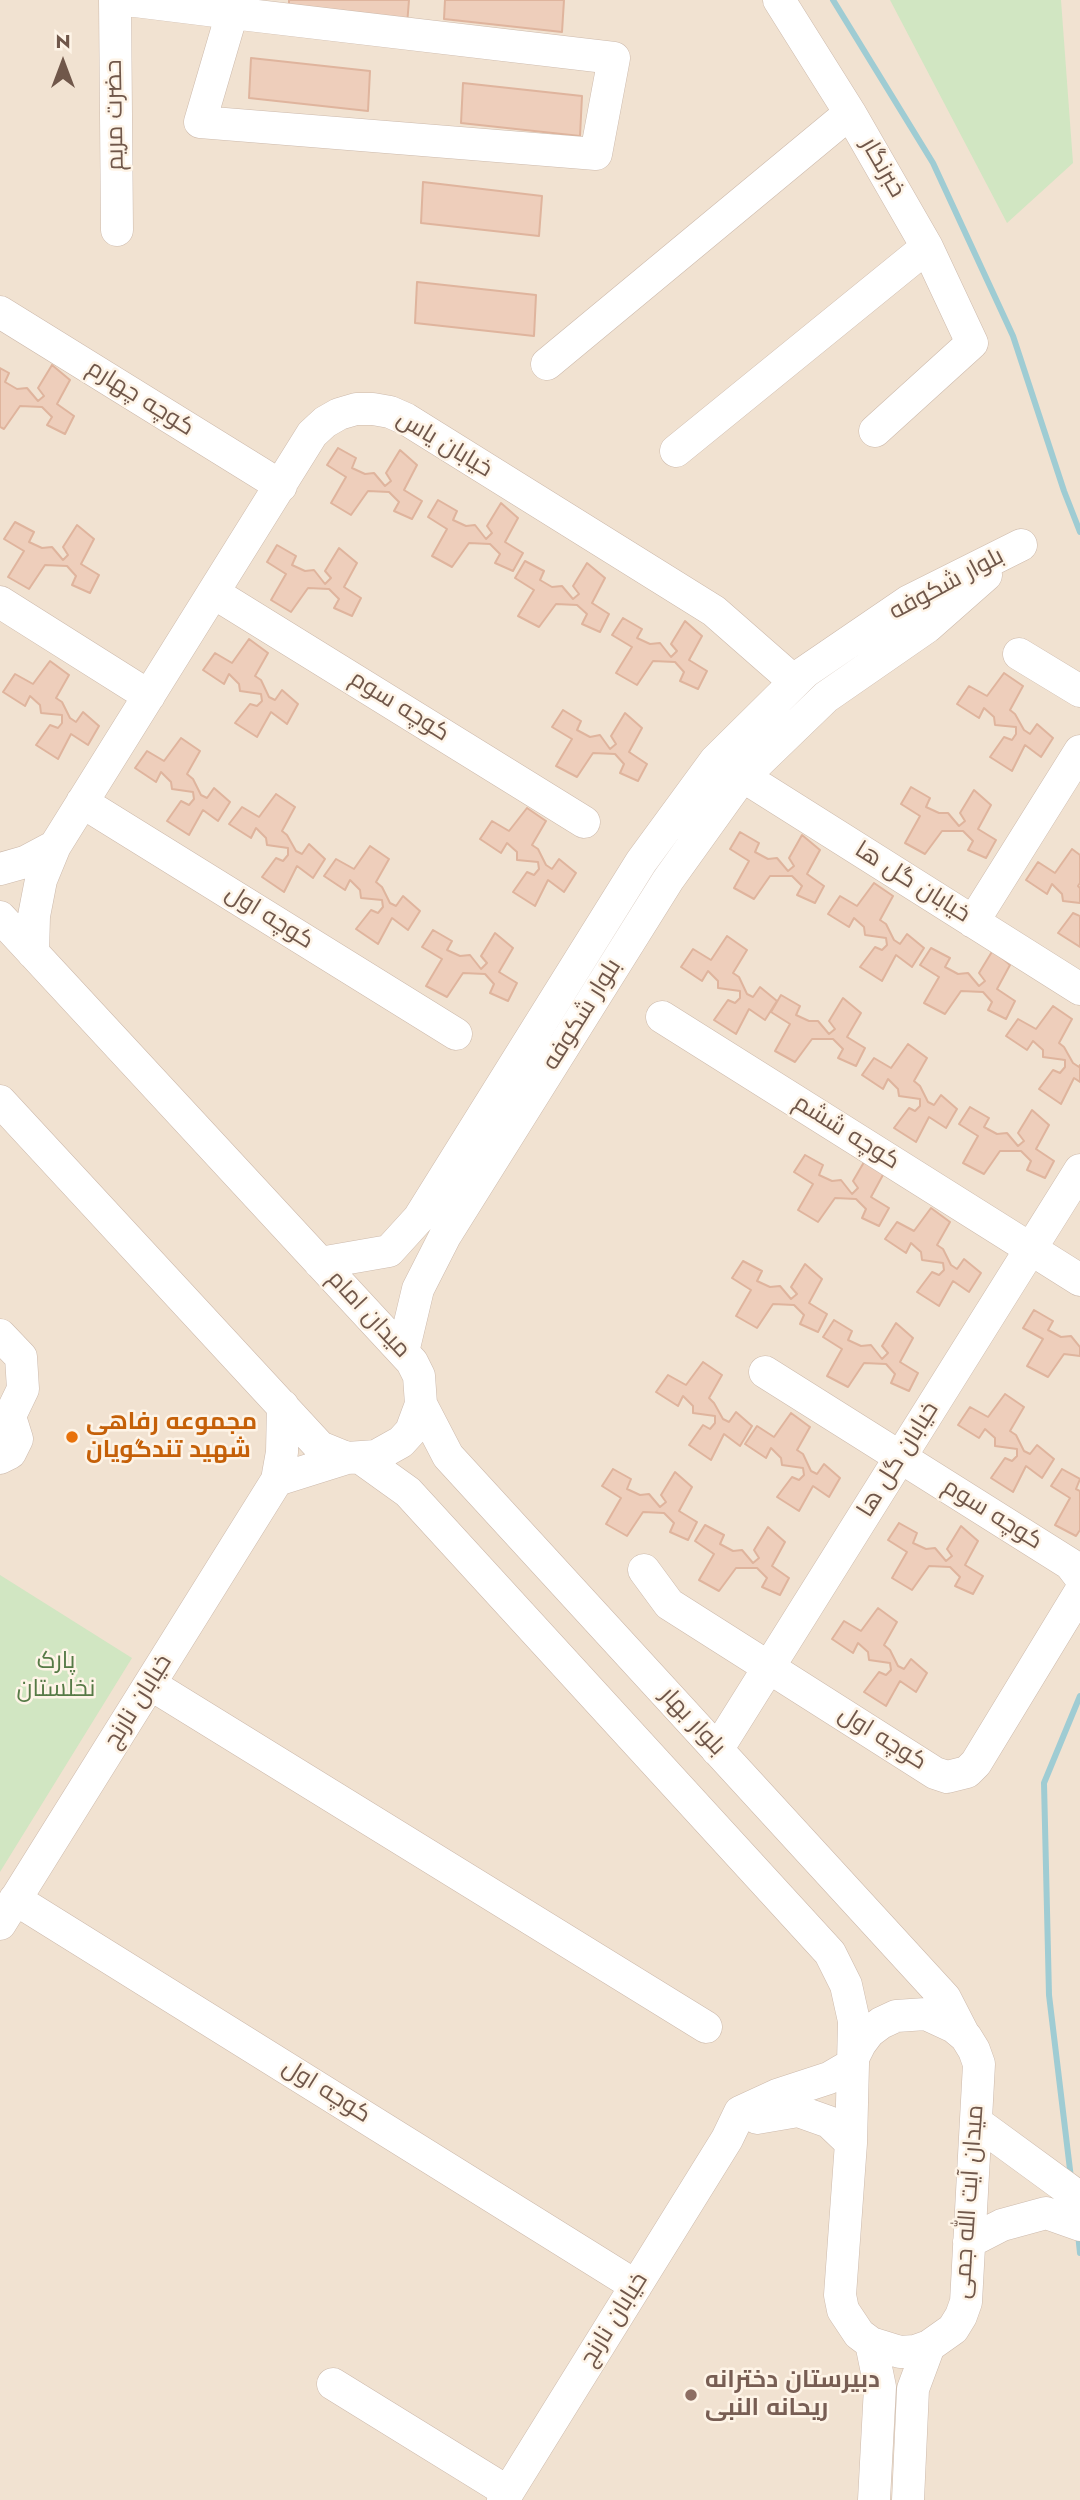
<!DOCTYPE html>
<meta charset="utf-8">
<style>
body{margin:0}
#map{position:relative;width:1080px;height:2500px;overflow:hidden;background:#faf0e2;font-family:Jost,sans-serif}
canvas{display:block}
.north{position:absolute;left:28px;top:28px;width:70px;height:70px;-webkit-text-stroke:5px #fef4e7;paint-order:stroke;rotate:0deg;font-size:19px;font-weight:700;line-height:28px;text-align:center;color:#70574a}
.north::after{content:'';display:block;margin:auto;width:24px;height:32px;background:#70574a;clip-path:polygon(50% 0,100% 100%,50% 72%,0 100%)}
</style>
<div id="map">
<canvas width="1080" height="2500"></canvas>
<div class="north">N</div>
</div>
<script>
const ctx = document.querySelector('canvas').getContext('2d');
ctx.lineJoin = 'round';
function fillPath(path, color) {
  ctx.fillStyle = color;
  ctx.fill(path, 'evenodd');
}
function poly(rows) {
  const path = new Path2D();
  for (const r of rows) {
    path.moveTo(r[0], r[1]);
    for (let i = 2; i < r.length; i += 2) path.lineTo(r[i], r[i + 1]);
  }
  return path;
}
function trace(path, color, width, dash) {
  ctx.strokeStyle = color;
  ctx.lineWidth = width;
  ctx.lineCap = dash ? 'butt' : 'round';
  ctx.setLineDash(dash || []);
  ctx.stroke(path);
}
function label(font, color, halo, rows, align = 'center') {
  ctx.font = font + ' Jost,Cairo,sans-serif';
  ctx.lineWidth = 5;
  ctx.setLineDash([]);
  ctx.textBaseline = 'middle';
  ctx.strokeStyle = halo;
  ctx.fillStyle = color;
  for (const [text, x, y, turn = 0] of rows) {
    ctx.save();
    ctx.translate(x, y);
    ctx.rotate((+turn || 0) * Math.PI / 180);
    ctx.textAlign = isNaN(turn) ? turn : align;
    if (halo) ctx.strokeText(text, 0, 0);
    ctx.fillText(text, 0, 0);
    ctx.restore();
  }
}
fillPath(poly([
 [0,0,1080,0,1080,2500,0,2500]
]), '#f1e2d1');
fillPath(poly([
 [890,0,1061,0,1073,163,1007,223],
 [0,1575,132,1658,0,1872]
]), '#d1e6c2');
trace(poly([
 [833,0,933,163,1013,336,1064,491,1080,532],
 [1071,2178,1049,1995,1044,1783,1080,1696],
 [1078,2234,1080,2253]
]), '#9fccd3', 6);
const building = poly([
 [289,0,409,0,407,25,289,12,289,0],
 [445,0,564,0,562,32,444,19,445,0],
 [251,58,370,71,368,111,249,98,251,58],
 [463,83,582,96,580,136,461,123,463,83],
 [423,182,542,196,539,236,421,223,423,182],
 [417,282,536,295,534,336,415,323,417,282],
 [52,365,70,380,57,404,74,416,65,434,47,425,52,417,42,407,20,406,4,429,0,427,0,368,9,373,5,382,17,389,27,388,38,401,44,396,38,388,52,365],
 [338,448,356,458,352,468,365,474,374,473,385,486,391,481,386,473,400,450,417,465,404,490,422,501,412,519,394,511,399,502,389,492,368,491,351,515,331,503,346,477,327,465,338,448],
 [438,500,457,511,453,520,466,526,475,525,486,539,492,533,487,526,501,503,518,518,505,542,523,553,513,571,495,563,500,554,490,544,469,543,452,567,432,556,447,529,428,517,438,500],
 [15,522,34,532,29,542,42,548,52,547,63,560,68,555,63,547,77,525,94,539,81,564,99,575,90,593,72,585,76,576,67,566,45,565,29,589,8,577,24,551,4,539,15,522],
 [277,545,296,556,292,565,305,571,314,570,325,584,331,578,325,571,339,548,357,563,344,587,361,598,352,616,334,608,339,599,329,589,308,588,291,612,271,600,286,574,267,562,277,545],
 [525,561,544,571,540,580,552,587,562,586,573,599,579,594,573,586,587,563,605,578,592,603,609,614,600,632,582,624,587,614,577,605,556,604,539,627,518,616,534,590,515,578,525,561],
 [623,618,642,629,637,638,650,644,660,643,671,657,677,651,671,644,685,621,702,636,689,660,707,671,698,689,680,681,684,672,675,662,653,661,637,685,616,673,632,647,612,635,623,618],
 [249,639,268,653,255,676,261,680,269,697,275,700,282,690,298,704,287,724,271,712,257,737,235,723,250,704,257,706,262,701,261,694,240,691,239,684,229,674,224,684,203,670,215,653,232,663,249,639],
 [50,661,69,675,56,698,62,702,70,718,76,722,83,712,99,726,88,745,71,734,58,759,36,745,50,725,58,728,62,723,62,715,41,713,40,705,30,696,25,706,3,692,15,674,33,684,50,661],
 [1004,673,1023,686,1010,710,1015,714,1024,730,1030,734,1037,724,1053,738,1041,757,1025,745,1012,771,990,757,1004,737,1012,740,1016,734,1016,727,995,725,994,717,984,708,979,718,957,704,969,686,987,696,1004,673],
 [563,710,581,721,577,730,590,737,600,735,610,749,616,744,611,736,625,713,642,728,629,752,647,764,638,781,620,773,624,764,615,754,593,753,577,777,556,766,572,739,552,727,563,710],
 [181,738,200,751,187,774,193,779,201,795,207,798,214,788,230,802,218,821,203,810,189,835,167,821,181,801,189,805,194,799,193,792,172,789,171,782,161,772,156,782,135,768,147,751,164,761,181,738],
 [911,787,930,798,926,807,939,813,948,813,959,826,965,821,960,813,974,790,991,805,978,829,996,840,986,858,968,850,973,841,963,831,942,831,925,854,905,843,920,816,901,804,911,787],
 [276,794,295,807,282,831,287,835,296,851,302,854,309,844,325,859,313,878,297,866,284,892,262,877,276,858,283,861,288,855,288,848,267,845,266,838,256,828,251,838,229,824,242,807,259,817,276,794],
 [527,808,546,821,532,845,538,849,546,865,552,869,559,859,576,873,564,892,548,880,535,906,513,892,527,872,534,875,539,869,538,862,517,860,517,852,507,843,501,853,480,839,492,821,509,831,527,808],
 [740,832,759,843,755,852,768,859,777,858,788,871,794,866,789,858,802,835,820,850,807,874,824,886,815,903,797,895,802,886,792,876,770,876,754,899,734,888,749,861,730,849,740,832],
 [370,846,389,859,376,882,382,887,390,903,396,906,403,896,420,911,408,930,392,918,378,944,356,929,371,910,378,913,383,907,382,900,361,898,360,890,350,880,345,890,324,876,336,859,354,869,370,846],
 [1072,849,1080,855,1080,883,1078,886,1080,888,1080,903,1063,901,1062,894,1052,884,1047,894,1026,880,1038,862,1055,873,1072,849],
 [874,883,893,896,880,920,886,924,894,940,900,944,907,934,924,948,912,967,896,955,882,981,860,967,875,947,882,950,887,945,886,938,865,935,864,927,854,918,849,927,828,914,840,896,857,906,874,883],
 [1073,913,1080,916,1080,947,1058,933,1073,913],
 [433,930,452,941,447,950,460,956,470,955,481,969,487,963,481,956,495,933,513,948,499,972,517,983,508,1001,490,993,494,984,485,974,463,973,447,997,426,986,442,959,422,947,433,930],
 [727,936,747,950,733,973,739,977,747,994,753,997,760,987,777,1001,765,1020,749,1009,736,1034,714,1020,728,1000,735,1003,740,998,740,991,718,988,718,981,708,971,702,981,681,967,693,949,711,960,727,936],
 [931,948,950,958,945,967,958,974,968,973,979,986,985,981,979,973,993,950,1010,965,997,989,1015,1001,1006,1019,988,1010,992,1002,983,992,961,991,945,1014,924,1003,939,977,920,965,931,948],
 [781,995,800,1006,796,1015,809,1021,818,1021,829,1034,835,1029,829,1021,843,998,861,1013,847,1037,865,1048,856,1066,838,1058,843,1049,833,1039,812,1039,795,1062,775,1051,790,1024,771,1012,781,995],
 [1053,1006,1072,1019,1059,1043,1064,1047,1073,1063,1079,1067,1080,1065,1080,1082,1074,1078,1061,1104,1039,1089,1053,1070,1060,1073,1065,1067,1065,1060,1043,1057,1043,1050,1033,1041,1027,1050,1006,1036,1018,1019,1036,1029,1053,1006],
 [908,1044,927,1058,914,1081,920,1086,928,1102,934,1105,941,1095,957,1109,946,1128,929,1117,916,1142,894,1128,909,1108,915,1111,920,1106,920,1099,899,1096,898,1089,888,1079,883,1089,862,1075,874,1058,891,1068,908,1044],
 [970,1107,989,1118,984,1127,997,1134,1007,1133,1018,1146,1024,1141,1018,1133,1032,1110,1049,1125,1036,1149,1054,1161,1045,1178,1027,1170,1031,1161,1021,1151,1000,1151,984,1174,963,1163,978,1136,959,1124,970,1107],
 [805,1155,823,1165,819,1175,832,1181,841,1180,852,1194,858,1188,853,1181,867,1157,884,1173,871,1197,889,1208,879,1226,862,1218,866,1209,856,1199,835,1198,818,1222,798,1210,813,1184,794,1172,805,1155],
 [931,1208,950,1222,937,1245,943,1249,951,1265,957,1269,964,1259,981,1273,969,1292,953,1281,939,1306,917,1292,932,1272,939,1275,944,1270,943,1263,922,1260,921,1252,911,1243,906,1253,885,1239,897,1222,914,1231,931,1208],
 [743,1261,762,1271,757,1281,770,1287,780,1286,791,1299,797,1294,791,1287,805,1264,822,1279,809,1303,827,1314,818,1332,800,1324,804,1315,794,1305,773,1304,757,1328,736,1316,751,1290,732,1278,743,1261],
 [1034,1310,1053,1321,1048,1330,1061,1337,1071,1336,1080,1347,1080,1356,1064,1354,1048,1377,1027,1366,1043,1339,1023,1328,1034,1310],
 [834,1320,852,1331,848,1340,861,1346,871,1345,882,1359,888,1353,882,1346,896,1323,913,1338,900,1362,918,1373,909,1391,891,1383,895,1374,886,1364,864,1363,848,1387,827,1376,842,1349,823,1337,834,1320],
 [703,1362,722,1375,709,1398,714,1403,723,1419,729,1422,736,1412,752,1426,740,1446,724,1434,711,1460,689,1445,703,1425,710,1429,715,1423,715,1416,693,1413,693,1406,683,1396,678,1406,656,1392,668,1375,686,1385,703,1362],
 [1005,1394,1024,1407,1010,1431,1016,1435,1024,1451,1030,1454,1037,1445,1054,1459,1042,1478,1026,1466,1013,1492,991,1478,1005,1458,1012,1461,1017,1456,1017,1449,995,1446,995,1438,985,1429,979,1438,958,1425,970,1407,988,1417,1005,1394],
 [791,1413,810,1427,797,1450,803,1454,811,1471,817,1474,824,1464,840,1478,829,1497,813,1486,799,1511,777,1497,792,1477,799,1480,804,1475,803,1468,782,1465,781,1458,771,1448,766,1458,745,1444,757,1426,774,1437,791,1413],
 [613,1469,631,1479,627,1489,640,1495,649,1494,660,1507,666,1502,661,1495,675,1472,692,1487,679,1511,697,1522,688,1540,670,1532,674,1523,664,1513,643,1512,627,1536,606,1524,621,1498,602,1486,613,1469],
 [1062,1469,1080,1479,1076,1489,1080,1491,1080,1530,1076,1536,1055,1525,1070,1498,1051,1486,1062,1469],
 [899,1523,917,1533,913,1543,926,1549,935,1548,946,1561,952,1556,947,1549,961,1526,978,1541,965,1565,983,1576,973,1594,955,1586,960,1577,950,1567,929,1566,912,1590,892,1578,907,1552,888,1540,899,1523],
 [705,1525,724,1535,720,1544,733,1551,742,1550,753,1563,759,1558,754,1550,768,1527,785,1542,772,1566,789,1578,780,1595,762,1587,767,1578,757,1568,736,1568,719,1591,699,1580,714,1554,695,1541,705,1525],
 [878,1608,897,1622,884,1645,890,1650,898,1666,904,1669,911,1659,927,1673,916,1692,900,1681,886,1706,864,1692,879,1672,886,1675,891,1670,890,1663,869,1660,868,1652,858,1643,853,1653,832,1639,844,1621,861,1631,878,1608]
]);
fillPath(building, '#eecebb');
trace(building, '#dfb49d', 2);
const minor = poly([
 [115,0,117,230],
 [127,0,232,13,614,58,596,154,200,122,232,13,233,0],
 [779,0,850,113,927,247,972,343,875,431],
 [0,312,281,486],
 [547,364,850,113],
 [676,451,927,247],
 [214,593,584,822],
 [0,602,149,696],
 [1019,654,1080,691],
 [744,777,1080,989],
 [82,802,456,1034],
 [0,869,25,862,55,846],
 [0,917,412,1362,419,1376,421,1404,411,1431,401,1442,376,1456,347,1458,320,1447,0,1101],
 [973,922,1080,751],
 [33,953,34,916,41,880,55,846,312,434,325,422,339,414,356,409,373,409,390,412,406,419,714,611,795,682],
 [662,1017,1080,1280],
 [320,1263,389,1251,419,1218,641,862,715,761,805,672,909,601,1021,545],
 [0,1335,21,1357,23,1389,8,1420],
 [403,1352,418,1289,445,1236,668,880,739,781,826,697,927,627,986,575],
 [765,1372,1070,1564,1080,1577],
 [421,1404,448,1456,945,1998,963,2033],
 [0,1417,12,1423,17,1439,10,1453,0,1458],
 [362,1459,408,1492,830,1953,846,1985,854,2021,853,2064,851,2143,840,2295,843,2310,859,2334,871,2343,900,2352,915,2351,929,2346,953,2329,961,2316,966,2302,979,2064,974,2050,966,2037,954,2027,926,2014,896,2016,881,2023,869,2032,860,2044,853,2058],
 [277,1480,347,1458],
 [644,1570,669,1604,935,1773,947,1777,967,1772,976,1763,1080,1592],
 [150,1684,706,2027],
 [717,1750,1080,1170],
 [15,1899,636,2286],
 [0,1924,277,1480,282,1452,283,1406],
 [757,2118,798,2111,829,2122,851,2143],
 [976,2122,1080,2198],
 [969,2242,1002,2225,1046,2213,1080,2225],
 [871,2343,880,2387,874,2500],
 [333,2384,508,2492],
 [503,2500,727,2139,740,2112,777,2095,829,2078,853,2064],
 [908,2500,913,2389,929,2346]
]);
trace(minor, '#cdbaac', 33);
trace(minor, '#fff', 32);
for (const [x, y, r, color] of [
 [72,1437,7,"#e8710a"],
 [691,2395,7,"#8d6e63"]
]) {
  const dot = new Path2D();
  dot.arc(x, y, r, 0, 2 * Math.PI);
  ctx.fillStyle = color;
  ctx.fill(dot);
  trace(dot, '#fef4e7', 2.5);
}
label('24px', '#70574a', '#fef4e7', [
 ["حضرت مریم",116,115,-91],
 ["خبرنگار",882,168,60],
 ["کوچه چهارم",140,399,32],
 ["خیابان یاس",444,445,31],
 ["بلوار شکوفه",947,585,-28],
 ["کوچه سوم",399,707,32],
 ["خیابان گل ها",912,883,32],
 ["کوچه اول",269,918,32],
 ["بلوار شکوفه",583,1015,-58],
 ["کوچه ششم",846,1133,32],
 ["میدان امام",368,1315,47],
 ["خیابان گل ها",899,1460,-58],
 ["کوچه سوم",992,1515,32],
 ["خیابان نارنج",139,1702,-58],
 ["بلوار بهار",692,1722,47],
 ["کوچه اول",882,1739,32],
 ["کوچه اول",326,2092,32],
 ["میدان آیت الله جمی",970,2202,-86],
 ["خیابان نارنج",615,2320,-58]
]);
label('bold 24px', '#c56008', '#fef4e7', [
 ["مجموعه رفاهی",86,1423],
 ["شهید تندگویان",86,1451]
], 'left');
label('24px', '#567a46', '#fef4e7', [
 ["پارک",56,1662],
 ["نخلستان",56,1690]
]);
label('bold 24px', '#785e54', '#fef4e7', [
 ["دبیرستان دخترانه",705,2381],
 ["ریحانه النبی",705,2409]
], 'left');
</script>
